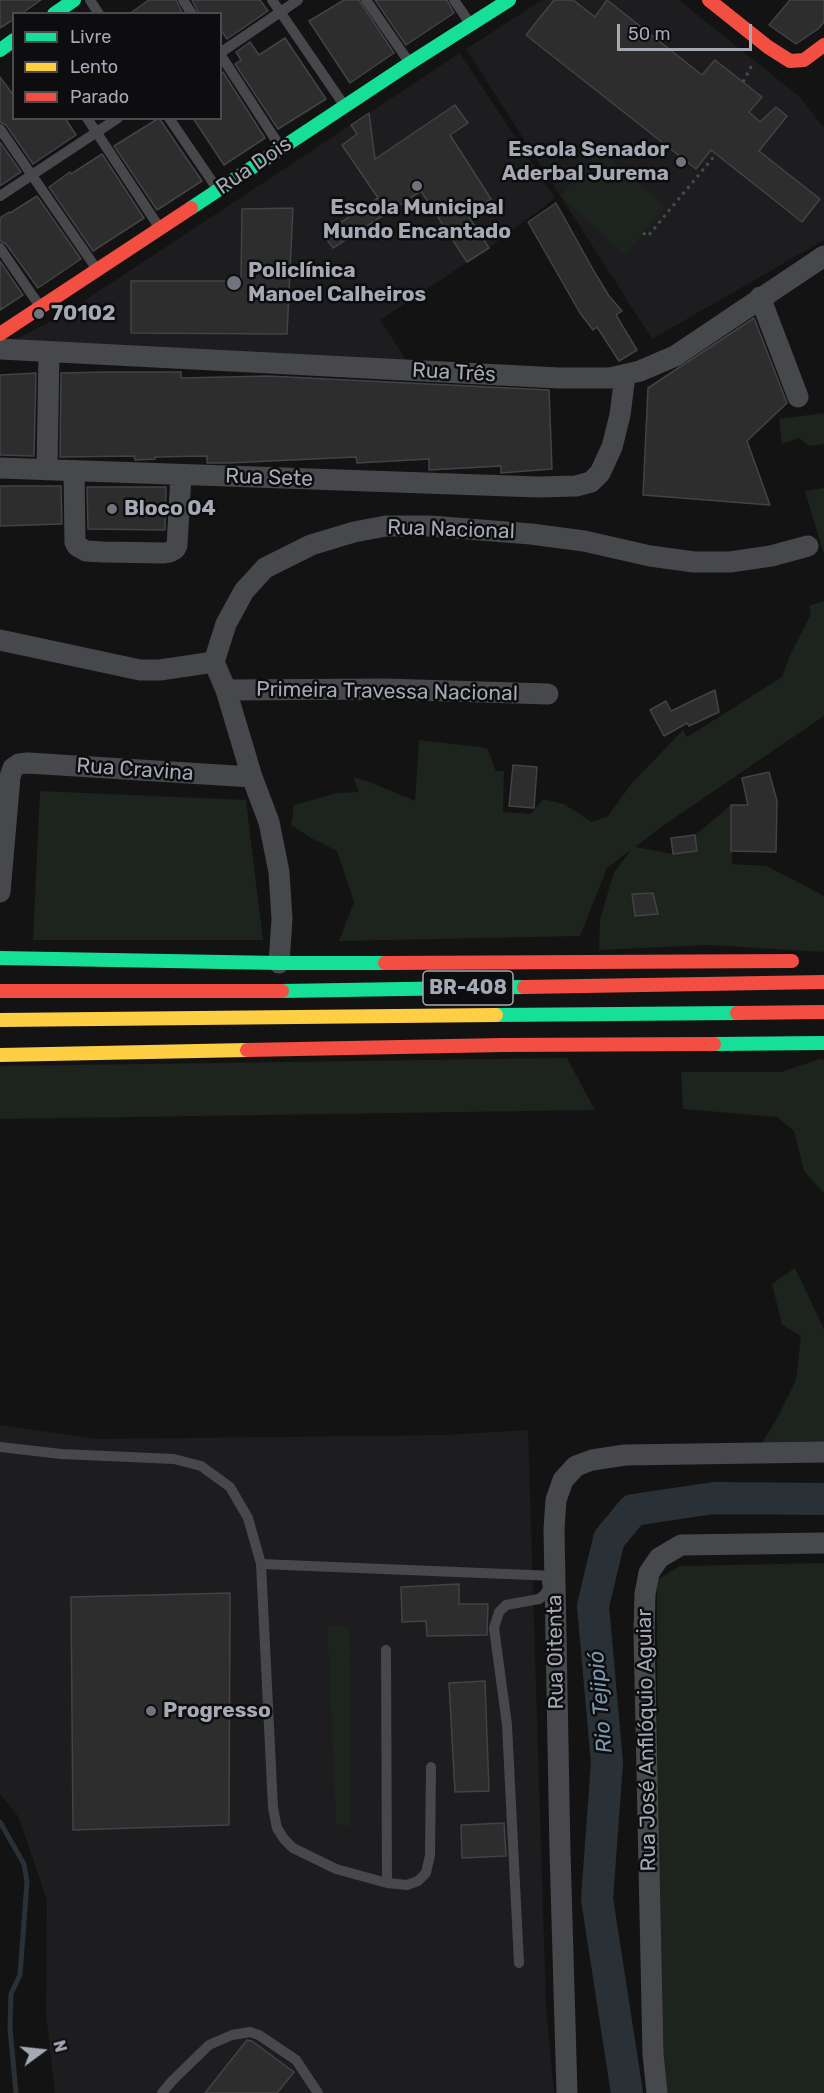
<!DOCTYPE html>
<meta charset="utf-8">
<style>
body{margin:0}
#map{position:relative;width:824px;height:2093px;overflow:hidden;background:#131313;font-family:Rubik,sans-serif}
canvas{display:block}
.legend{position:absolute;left:12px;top:12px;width:210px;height:108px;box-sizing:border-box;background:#0d0d0f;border:2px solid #494b51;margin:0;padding:8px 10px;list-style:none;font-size:18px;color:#a4a9b4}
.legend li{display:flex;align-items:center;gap:12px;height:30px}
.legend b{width:30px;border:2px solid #494b51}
.north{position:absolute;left:12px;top:2021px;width:60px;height:60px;-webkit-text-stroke:4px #0d0d0f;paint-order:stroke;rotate:75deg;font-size:16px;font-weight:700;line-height:24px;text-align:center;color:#a4a9b4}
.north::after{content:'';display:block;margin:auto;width:21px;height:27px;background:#a4a9b4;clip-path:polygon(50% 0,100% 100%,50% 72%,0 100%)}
.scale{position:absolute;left:617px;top:24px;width:135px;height:27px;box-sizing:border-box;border:3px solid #a4a9b4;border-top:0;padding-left:8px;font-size:18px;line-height:21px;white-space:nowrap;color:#a4a9b4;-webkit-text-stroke:4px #0d0d0f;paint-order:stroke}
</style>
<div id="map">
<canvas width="824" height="2093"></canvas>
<ul class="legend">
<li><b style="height:8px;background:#16e098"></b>Livre</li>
<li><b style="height:8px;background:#ffcf43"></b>Lento</li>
<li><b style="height:8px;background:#f24e42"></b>Parado</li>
</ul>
<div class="north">N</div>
<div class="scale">50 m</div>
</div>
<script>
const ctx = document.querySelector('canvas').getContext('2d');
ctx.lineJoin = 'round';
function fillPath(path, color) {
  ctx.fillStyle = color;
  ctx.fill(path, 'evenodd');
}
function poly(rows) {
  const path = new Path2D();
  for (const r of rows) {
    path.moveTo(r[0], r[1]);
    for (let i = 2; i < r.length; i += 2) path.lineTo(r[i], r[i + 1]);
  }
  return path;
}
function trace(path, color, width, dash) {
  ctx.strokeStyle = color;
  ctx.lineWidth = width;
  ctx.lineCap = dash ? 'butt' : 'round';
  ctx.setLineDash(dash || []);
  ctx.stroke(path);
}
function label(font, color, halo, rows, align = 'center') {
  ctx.font = font + ' Rubik,sans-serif';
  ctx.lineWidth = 5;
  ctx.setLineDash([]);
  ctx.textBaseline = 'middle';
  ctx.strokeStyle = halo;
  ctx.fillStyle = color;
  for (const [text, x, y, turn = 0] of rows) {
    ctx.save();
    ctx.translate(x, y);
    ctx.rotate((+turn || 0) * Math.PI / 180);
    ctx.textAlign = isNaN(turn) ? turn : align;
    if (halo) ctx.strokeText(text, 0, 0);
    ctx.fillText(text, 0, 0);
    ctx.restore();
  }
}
fillPath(poly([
 [542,0,679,0,800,97,824,128,824,240,652,339,466,49],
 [460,53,555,198,489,248,380,320,408,363,14,340,58,318],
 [0,1425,96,1439,445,1435,528,1430,546,2007,554,2093,55,2093,46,2014,47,1900,18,1816,0,1794]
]), '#1d1d1f');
fillPath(poly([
 [598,149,665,206,625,255,561,196],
 [824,413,824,444,809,446,799,438,782,444,779,419],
 [824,488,824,555,805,491],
 [824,601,824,716,667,823,635,847,673,854,696,851,695,835,731,805,732,864,767,866,824,896,824,952,708,945,599,950,600,919,614,872,632,849,607,868,580,936,339,941,354,902,337,851,313,839,291,825,294,805,337,793,359,792,353,777,370,782,415,801,419,740,487,748,496,771,504,771,503,812,531,814,543,799,564,804,592,822,608,816,632,783,683,730,687,737,782,677,790,655,811,614,809,606],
 [40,791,246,800,263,940,33,940],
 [567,1058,595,1110,0,1119,0,1066],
 [820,1059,824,1060,824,1193,804,1171,794,1131,777,1117,683,1109,681,1072,781,1072],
 [795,1268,824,1329,824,1443,760,1446,778,1417,796,1380,801,1336,782,1325,772,1284],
 [824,1563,824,2093,658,2093,657,1580,680,1566],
 [327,1624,349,1628,351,1826,336,1824]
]), '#1d231d');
trace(poly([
 [0,1822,24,1864,27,1882,20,1975,11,1994,10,2028,16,2093]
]), '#293036', 5);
trace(poly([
 [627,2093,597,1899,607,1763,593,1606,609,1539,633,1510,714,1498,824,1499]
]), '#293036', 32);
const building = poly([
 [0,0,41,0,21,14,14,14,14,19,0,28,0,0],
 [149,0,176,0,183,14,129,14,149,0],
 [192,0,260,0,268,11,227,39,220,29,220,14,199,14,192,0],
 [344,0,359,0,394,53,350,83,309,21,344,0],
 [375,0,447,0,454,13,406,45,375,0],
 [554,0,573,0,595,17,607,0,702,75,715,60,762,97,749,112,760,122,776,107,787,116,759,151,820,199,802,222,711,150,696,169,526,35,554,0],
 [790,0,824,0,824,22,818,29,796,44,769,25,790,0],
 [285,38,326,99,278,129,235,64,241,60,236,52,250,42,259,55,285,38],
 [223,72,265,138,224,165,193,118,220,118,220,74,223,72],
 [0,77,14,96,14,118,65,118,76,135,33,164,6,125,0,122,0,77],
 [455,105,468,123,450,135,491,199,467,214,489,248,467,262,421,191,333,248,323,234,378,198,342,145,357,134,351,125,369,113,375,159,455,105],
 [159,118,202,181,157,210,114,146,159,118],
 [0,142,21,172,0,186,0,142],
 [102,154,144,218,93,251,49,187,70,172,71,174,102,154],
 [37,196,81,259,38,288,6,244,0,241,0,218,9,212,10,213,37,196],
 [556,203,595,273,609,296,622,311,616,315,637,350,619,361,597,327,593,330,580,313,528,222,556,203],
 [293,208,287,334,131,333,131,281,241,281,242,209,293,208],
 [0,261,23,295,0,310,0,261],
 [754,318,787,403,747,441,770,505,643,495,648,388,754,318],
 [107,372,181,372,181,378,268,376,549,390,552,469,501,473,501,466,429,470,429,459,357,463,356,457,228,463,207,463,207,456,155,457,155,459,135,460,134,456,60,457,61,373,107,372],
 [36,373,34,456,0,455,0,375,36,373],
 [0,486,61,486,62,524,0,526,0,486],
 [87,487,166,487,165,530,88,529,87,487],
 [715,690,719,712,689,726,687,723,664,736,650,710,666,701,671,711,715,690],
 [513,765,537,767,534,808,509,806,513,765],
 [769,772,777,801,776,852,731,851,731,805,748,805,742,778,769,772],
 [695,835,697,851,673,854,671,838,695,835],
 [653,893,658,914,635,916,632,894,653,893],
 [459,1584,459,1604,488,1604,487,1635,427,1636,426,1621,402,1622,401,1587,459,1584],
 [230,1593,229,1825,73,1830,71,1597,230,1593],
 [485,1681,489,1791,455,1792,449,1683,485,1681],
 [504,1823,506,1856,462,1858,461,1825,504,1823],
 [247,2040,252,2041,294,2072,277,2093,205,2093,247,2040]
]);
fillPath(building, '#2d2d2e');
trace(building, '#424346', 1.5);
trace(poly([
 [743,82,752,65],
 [643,233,648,236,716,154]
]), '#494a4d', 3, [3, 4.5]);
trace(poly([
 [90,0,99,14],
 [183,0,192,14],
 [272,0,344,105],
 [366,0,409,62],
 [454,0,469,22],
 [220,53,298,0],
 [220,54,281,148],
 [87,118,159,227],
 [169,118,218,190],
 [0,129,96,268],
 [0,196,118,118],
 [0,248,39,305],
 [0,1447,61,1454,174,1459,201,1466,230,1487,248,1518,261,1564,273,1808,277,1828,284,1839,293,1848,336,1869,387,1883,407,1885,418,1881,426,1873,430,1855,431,1767],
 [261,1564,555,1576],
 [386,1650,387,1883],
 [519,1963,507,1725,494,1628,499,1612,506,1605,539,1599,544,1595,548,1589,547,1582],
 [162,2093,172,2081,209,2045,232,2035,250,2032,259,2035,296,2060,318,2093]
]), '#47484b', 10);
trace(poly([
 [760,297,798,397],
 [0,349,559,378,610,378,640,371,675,356,824,256],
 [0,468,538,487,576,486,591,482,600,473,612,447,620,415,625,375],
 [47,470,49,352],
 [74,471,75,542,77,546,86,551,103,552,164,553,170,552,175,549,177,545,181,475],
 [0,640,140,670,160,670,214,662],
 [226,690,385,689,548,694],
 [0,892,10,777,13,768,19,764,28,763,252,777],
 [279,963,282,919,279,872,269,822,252,777,226,690,214,662,226,624,244,591,265,568,311,545,354,532,386,526,430,526,531,534,584,541,650,556,694,562,730,562,771,556,808,546],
 [567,2093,560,1851,554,1529,556,1500,563,1480,576,1466,592,1460,625,1455,824,1452],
 [657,2093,653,2054,644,1632,645,1594,649,1573,659,1558,681,1545,824,1543]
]), '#47484b', 21);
trace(poly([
 [54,14,74,0],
 [0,50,14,40],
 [191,208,410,63,509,0],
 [0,958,279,963,385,963],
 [282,991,524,987],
 [496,1015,737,1013],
 [714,1044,824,1043]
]), '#16e098', 14);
trace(poly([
 [0,1020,496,1015],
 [0,1055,247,1050]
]), '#ffcf43', 14);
trace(poly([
 [709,0,768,47,790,61,804,60,824,45],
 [0,334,191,208],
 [385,963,792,961],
 [524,987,824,982],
 [0,991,282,991],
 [737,1013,824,1012],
 [247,1050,503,1045,714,1044]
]), '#f24e42', 14);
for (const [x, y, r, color] of [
 [681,162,6,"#71747c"],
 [417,186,6,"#71747c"],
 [234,283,8,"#71747c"],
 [39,314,6,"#71747c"],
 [112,509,6,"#71747c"],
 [151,1711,6,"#71747c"]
]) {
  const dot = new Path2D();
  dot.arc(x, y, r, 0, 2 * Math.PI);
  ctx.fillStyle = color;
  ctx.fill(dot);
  trace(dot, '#0d0d0f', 2);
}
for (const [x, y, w] of [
 [468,988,90]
]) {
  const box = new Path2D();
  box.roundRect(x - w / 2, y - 17, w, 34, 4.5);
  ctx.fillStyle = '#0d0d0f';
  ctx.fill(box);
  trace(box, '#a4a9b4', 1.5);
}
label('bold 20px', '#a4a9b4', null, [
 ["BR-408",468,988]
]);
label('bold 21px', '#a4a9b4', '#0d0d0f', [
 ["Escola Senador",669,150,"right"],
 ["Aderbal Jurema",669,174,"right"],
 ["Escola Municipal",417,208,"center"],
 ["Mundo Encantado",417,232,"center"],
 ["Policlínica",248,271],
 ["Manoel Calheiros",248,295],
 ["70102",51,314],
 ["Bloco 04",124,509],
 ["Progresso",163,1711]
], 'left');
label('21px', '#a4a9b4', '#0d0d0f', [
 ["Rua Dois",254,166,-34],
 ["Rua Três",454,373,3],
 ["Rua Sete",269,478,2],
 ["Rua Nacional",451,530,2],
 ["Primeira Travessa Nacional",387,692,1],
 ["Rua Cravina",135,770,4],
 ["Rua Oitenta",556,1652,-91],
 ["Rua José Anfilóquio Aguiar",647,1740,-91]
]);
label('italic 22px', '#7b98af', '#0d0d0f', [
 ["Rio Tejipió",601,1702,-95]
]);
</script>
